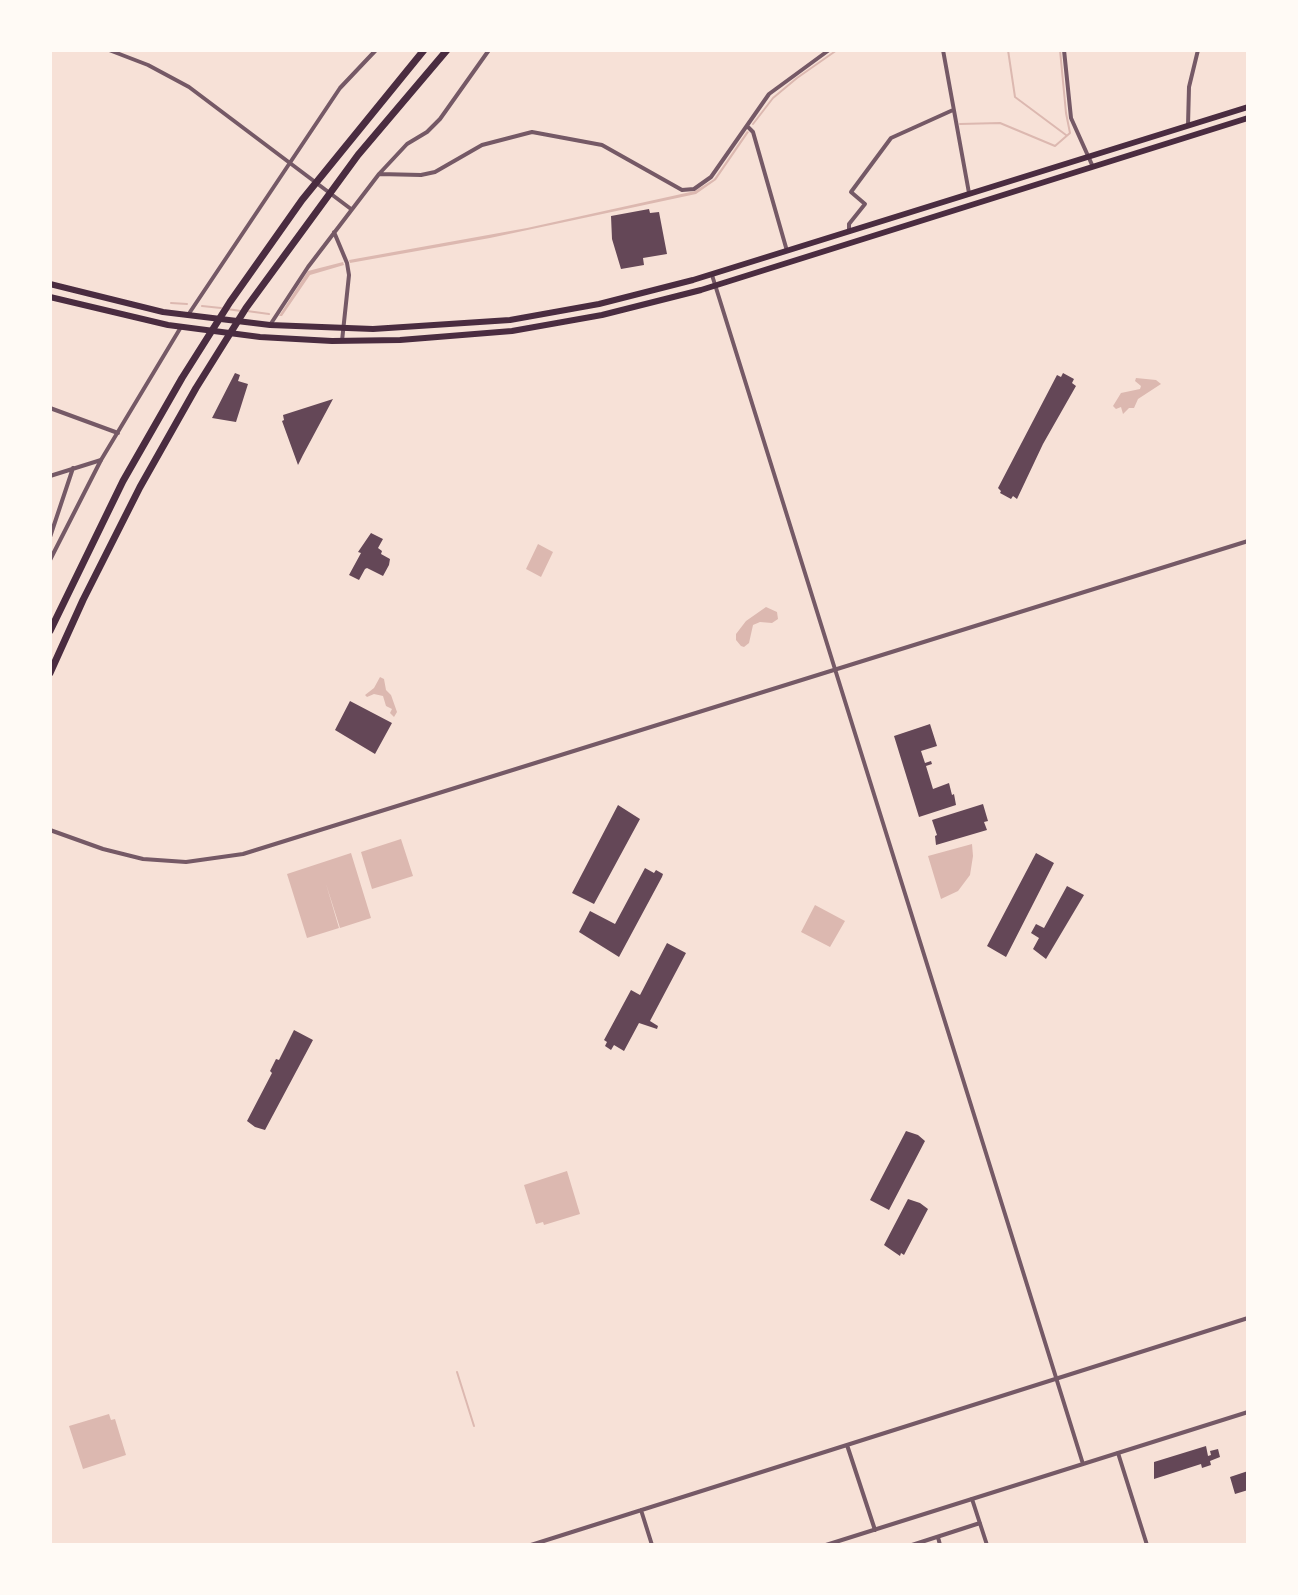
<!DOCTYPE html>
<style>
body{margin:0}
#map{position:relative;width:1298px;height:1595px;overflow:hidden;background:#f7e1d7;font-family:"Libre Baskerville",serif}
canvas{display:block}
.frame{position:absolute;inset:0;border:52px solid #fffaf5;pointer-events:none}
</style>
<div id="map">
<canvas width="1298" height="1595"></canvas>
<div class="frame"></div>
</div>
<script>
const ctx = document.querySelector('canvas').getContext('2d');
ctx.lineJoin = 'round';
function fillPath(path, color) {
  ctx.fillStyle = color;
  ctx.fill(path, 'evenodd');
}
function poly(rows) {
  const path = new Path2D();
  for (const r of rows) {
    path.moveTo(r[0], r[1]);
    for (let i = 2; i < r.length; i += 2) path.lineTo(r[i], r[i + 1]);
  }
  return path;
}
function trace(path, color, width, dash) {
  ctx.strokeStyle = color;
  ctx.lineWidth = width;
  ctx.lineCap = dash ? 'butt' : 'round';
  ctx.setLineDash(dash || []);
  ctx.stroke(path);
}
fillPath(poly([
 [747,131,749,132,716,180,696,194,490,238,350,263,349,260,527,228,695,191,714,179],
 [343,262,344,265,310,275,282,316,279,316,308,271],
 [1136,378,1156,380,1161,384,1138,399,1134,408,1129,408,1123,414,1121,407,1116,409,1113,406,1121,393,1140,389,1141,386,1135,381],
 [538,544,553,552,541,577,526,569],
 [766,607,777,612,778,619,772,623,760,622,753,625,749,643,744,647,741,646,736,640,736,634,746,621],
 [380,677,384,679,386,690,391,695,397,712,394,717,390,713,392,709,386,706,383,696,374,694,367,697,365,695,374,688],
 [401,839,413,876,372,889,361,852],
 [972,844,973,856,970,875,958,891,941,899,928,856],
 [351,853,371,918,340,928,326,884,339,928,307,938,287,874],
 [815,905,845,921,830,947,801,932],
 [567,1171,580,1214,544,1225,543,1222,536,1224,524,1185],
 [109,1414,111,1420,115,1419,126,1455,83,1469,69,1426]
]), '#dcb8b0');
trace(poly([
 [1008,50,1015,97,1066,135],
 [753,124,773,98,797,78,837,50],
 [960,124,1000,123,1055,146,1070,133,1066,113,1060,50],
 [171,303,187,304],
 [202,306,221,308],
 [227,309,241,311],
 [247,311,269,314],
 [457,1372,474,1426]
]), '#dcb8b0', 2);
fillPath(poly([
 [649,209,650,213,659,212,667,254,643,258,644,265,621,269,612,239,611,216],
 [235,373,240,375,238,381,248,384,236,422,212,418],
 [1063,373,1074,379,1072,383,1076,386,1043,444,1017,499,1013,496,1011,499,1000,493,1001,491,998,488,1057,375,1061,377],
 [333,399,303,455,298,465,282,421,284,420,283,415],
 [371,533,383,539,378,548,382,551,381,554,390,559,389,565,383,576,367,568,365,569,359,580,349,575,361,553,358,552],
 [350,701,392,723,375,754,335,730],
 [930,724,937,746,921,751,925,763,931,761,932,764,926,766,933,789,949,783,952,795,954,794,956,805,919,817,894,736],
 [983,804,988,821,984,822,987,830,936,845,935,836,937,835,932,820],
 [618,805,640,819,594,904,572,893],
 [1036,853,1054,863,1006,957,987,946],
 [645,868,654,873,656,870,663,874,662,877,619,957,579,932,590,911,615,924],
 [1067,886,1084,895,1046,959,1033,949,1039,938,1031,933,1036,924,1044,928],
 [667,943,686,953,650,1021,658,1026,657,1029,639,1023,624,1051,614,1045,611,1050,605,1046,607,1042,604,1040,631,990,640,995],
 [294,1030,313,1040,265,1130,255,1127,247,1121,272,1073,270,1071,276,1059,279,1060],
 [906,1131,918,1135,925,1141,889,1210,870,1200],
 [908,1199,920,1203,928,1209,904,1255,901,1253,900,1256,884,1245],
 [1206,1446,1208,1456,1211,1455,1210,1451,1218,1449,1220,1457,1210,1461,1211,1465,1202,1468,1201,1464,1154,1479,1154,1462],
 [1248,1471,1248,1490,1235,1494,1230,1477]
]), '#644757');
trace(poly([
 [109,50,148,65,189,87,351,209],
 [943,50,969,193],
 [1064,50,1071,118,1093,167],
 [1188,125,1189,87,1198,50],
 [747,126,753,132,787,251],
 [379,174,421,175,435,172,482,145,532,132,602,145,682,190,694,189,711,177,769,94,829,50],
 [334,232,347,263,349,275,342,341],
 [849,232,849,224,865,204,851,192,891,138,953,110],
 [188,315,340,88,376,50],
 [270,325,308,267,379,174,407,144,427,132,440,119,489,50],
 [50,408,118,433],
 [50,476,101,460,181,327],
 [50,537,73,468],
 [847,1445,875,1530],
 [1118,1453,1147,1545],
 [972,1499,987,1545],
 [641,1510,652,1545],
 [938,1537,940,1545],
 [531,1545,1248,1318],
 [912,1545,980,1523]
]), '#755966', 4);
trace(poly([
 [712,275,1083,1464],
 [50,560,101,460],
 [50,830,103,849,143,859,186,862,243,854,1248,541],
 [826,1545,1248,1412]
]), '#755966', 4);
trace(poly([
 [50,284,163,312,270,325,373,329,510,320,599,304,693,280,1248,107],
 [50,297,168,325,260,337,332,341,400,340,512,331,602,315,701,290,1248,118]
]), '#4a2c40', 6);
trace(poly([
 [50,631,123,481,182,378,230,302,302,200,424,50],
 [50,673,83,600,140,487,196,388,246,308,358,155,447,50]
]), '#4a2c40', 7);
</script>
